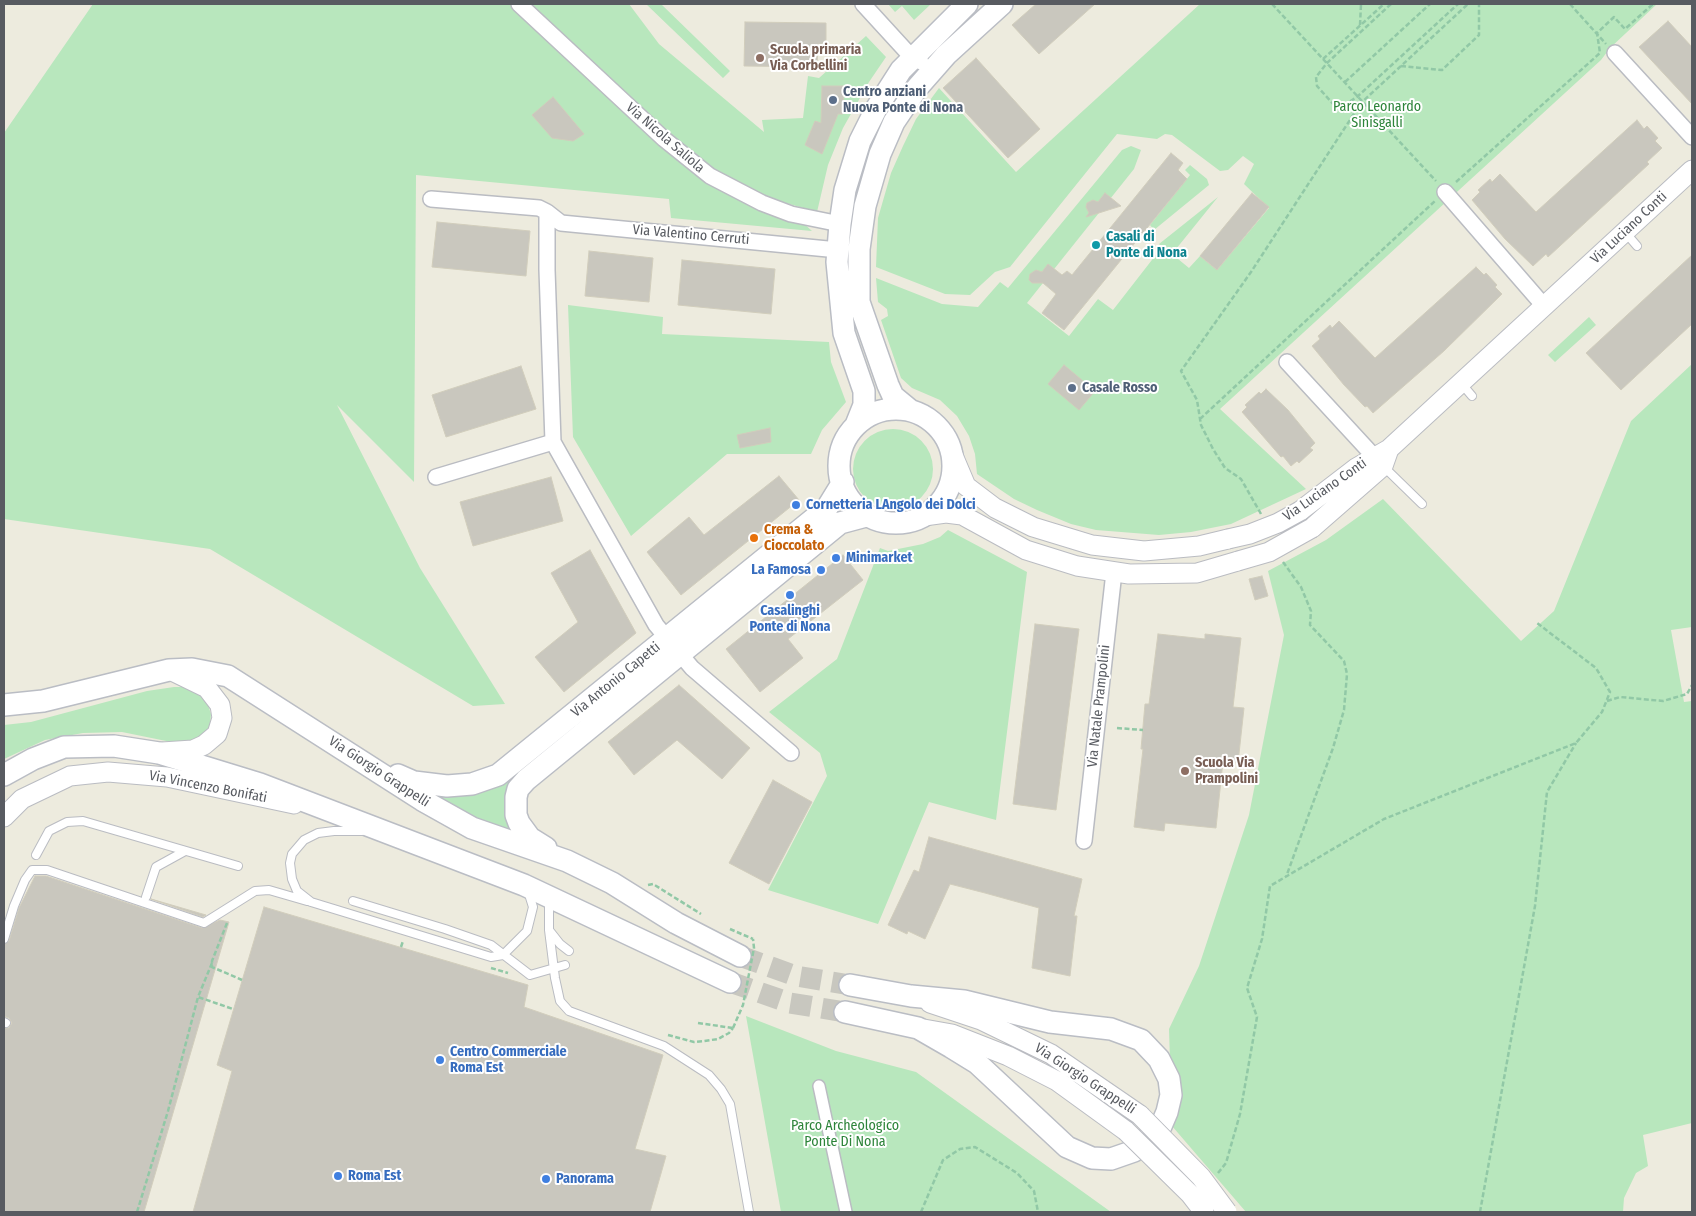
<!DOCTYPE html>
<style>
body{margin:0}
#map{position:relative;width:1696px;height:1216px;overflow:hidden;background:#edebde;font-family:"Fira Sans Condensed",sans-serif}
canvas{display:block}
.frame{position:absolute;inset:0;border:5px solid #585b61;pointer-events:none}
</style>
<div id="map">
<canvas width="1696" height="1216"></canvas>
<div class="frame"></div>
</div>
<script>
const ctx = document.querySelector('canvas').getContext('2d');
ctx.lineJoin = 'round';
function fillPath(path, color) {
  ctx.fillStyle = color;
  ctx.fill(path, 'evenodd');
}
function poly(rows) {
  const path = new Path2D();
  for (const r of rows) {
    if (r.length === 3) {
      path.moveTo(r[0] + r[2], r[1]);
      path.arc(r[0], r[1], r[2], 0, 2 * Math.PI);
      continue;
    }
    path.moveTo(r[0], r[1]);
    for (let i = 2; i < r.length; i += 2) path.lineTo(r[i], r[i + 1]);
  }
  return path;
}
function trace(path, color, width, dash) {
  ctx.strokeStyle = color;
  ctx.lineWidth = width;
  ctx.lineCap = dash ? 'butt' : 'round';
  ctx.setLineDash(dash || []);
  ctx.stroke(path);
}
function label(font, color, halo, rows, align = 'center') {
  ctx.font = font + ' "Fira Sans Condensed",sans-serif';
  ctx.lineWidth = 4;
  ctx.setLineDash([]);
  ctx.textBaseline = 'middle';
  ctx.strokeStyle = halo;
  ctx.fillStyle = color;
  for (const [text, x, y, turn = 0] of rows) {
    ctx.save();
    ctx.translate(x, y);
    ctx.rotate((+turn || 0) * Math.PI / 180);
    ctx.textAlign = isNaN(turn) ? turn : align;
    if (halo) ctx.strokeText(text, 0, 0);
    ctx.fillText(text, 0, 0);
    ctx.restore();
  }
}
fillPath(poly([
 [93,4,629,4,659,44,764,132,762,120,803,118,808,76,819,78,866,36,886,57,869,82,843,128,828,165,817,212,779,201,812,231,671,218,669,199,416,175,414,482,337,405,420,568,505,704,473,706,210,549,4,519,4,133],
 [646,4,661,4,730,71,723,78],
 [888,4,931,4,914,20,902,6,895,12],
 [1200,4,1657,4,1610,48,1601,60,1220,409,1306,489,1231,524,1191,532,1159,535,1096,530,1071,524,1037,510,1014,499,977,474,975,454,969,436,957,416,940,400,912,388,901,378,881,320,888,316,887,309,878,302,876,278,942,304,978,307,1000,282,1008,288,1122,150,1131,146,1141,150,1134,169,1027,303,1069,336,1098,299,1113,310,1162,247,1159,244,1218,197,1172,254,1189,268,1200,256,1217,270,1269,208,1244,184,1254,164,1243,156,1228,170,1220,171,1172,135,1165,134,1157,139,1117,134,1010,267,995,272,970,295,945,294,876,267,878,218,891,173,903,146,916,119,939,88,1016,172],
 [1190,165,1207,179,1209,185,1154,230,1150,225,1190,175,1185,170],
 [568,305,663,317,662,334,829,342,831,362,846,402,822,430,811,454,727,454,631,536,573,437],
 [1589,317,1596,325,1555,362,1548,355],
 [1692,364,1692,627,1671,630,1684,702,1692,701,1692,1123,1643,1135,1648,1166,1636,1173,1624,1198,1623,1212,1246,1212,1172,1126,1169,1029,1199,966,1249,815,1284,635,1268,571,1326,540,1383,499,1521,641,1554,611,1631,421],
 [893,469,40],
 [948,530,1027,572,996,820,929,802,878,924,768,890,827,776,820,753,769,712,837,659,880,548,888,551,923,544,940,537],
 [174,687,184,687,197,692,208,705,211,714,210,726,200,738,190,742,176,743,122,732,83,733,45,740,4,759,4,725,31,722,147,691],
 [518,770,520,772,516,835,432,798,435,793],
 [746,1016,836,1051,916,1072,1111,1212,781,1212]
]), '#b8e7bd');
const building = poly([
 [1036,4,1095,4,1039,54,1012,25,1036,4],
 [1668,21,1692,47,1692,104,1639,47,1668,21],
 [745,22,826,23,826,44,818,44,817,67,744,66,745,22],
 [976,58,1040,129,1008,158,943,88,976,58],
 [822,86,844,86,843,114,838,114,822,154,805,145,815,121,821,123,822,86],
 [553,97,584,134,573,141,552,138,532,115,553,97],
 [1637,120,1644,129,1647,126,1658,138,1655,141,1662,148,1647,162,1649,164,1548,257,1546,254,1533,266,1505,239,1472,200,1480,192,1478,190,1490,179,1492,182,1500,174,1536,212,1637,120],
 [1171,153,1183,163,1178,170,1187,179,1064,330,1042,313,1056,294,1043,283,1032,283,1029,280,1030,274,1036,270,1042,272,1048,264,1062,275,1067,271,1072,275,1171,153],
 [1105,193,1121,206,1086,217,1089,213,1086,207,1087,203,1093,200,1098,202,1105,193],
 [1252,193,1269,207,1217,270,1200,256,1252,193],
 [437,222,530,231,526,276,432,267,437,222],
 [589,251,653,258,649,302,585,296,589,251],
 [1692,255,1692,324,1621,390,1586,353,1692,255],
 [682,260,775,269,771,314,678,305,682,260],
 [1476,267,1484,275,1486,273,1497,285,1495,287,1502,294,1444,351,1373,413,1367,406,1365,407,1344,385,1312,346,1320,339,1318,336,1330,325,1332,328,1339,321,1375,358,1476,267],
 [1064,365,1095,391,1079,410,1048,384,1064,365],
 [521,366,536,409,446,437,432,395,521,366],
 [1266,389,1288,410,1315,443,1310,448,1313,450,1299,463,1297,461,1291,466,1283,456,1281,457,1242,412,1247,407,1245,405,1259,392,1261,394,1266,389],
 [770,428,771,442,740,448,737,435,770,428],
 [779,476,799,500,681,595,647,552,689,517,704,535,779,476],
 [551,477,563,521,473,546,460,502,551,477],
 [590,550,636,633,564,692,535,657,578,622,551,573,590,550],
 [843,555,863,580,788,639,803,658,760,692,726,649,843,555],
 [1262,576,1268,596,1255,600,1249,579,1262,576],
 [1035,624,1079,629,1056,810,1013,804,1035,624],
 [1158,634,1205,639,1205,634,1241,638,1233,707,1244,708,1238,763,1223,761,1216,828,1165,823,1164,831,1134,827,1143,749,1141,749,1145,704,1149,704,1158,634],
 [679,685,750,748,722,779,677,740,634,775,608,742,679,685],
 [773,780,812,802,769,884,729,863,773,780],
 [929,837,1082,879,1074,916,1077,916,1070,976,1032,968,1039,908,985,893,950,884,925,939,908,931,907,934,888,925,914,870,919,872,929,837],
 [35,876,46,876,202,928,220,920,229,922,144,1212,4,1212,4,1028,9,1028,12,1023,9,1018,4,1016,4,944,9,941,19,908,35,876],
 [151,899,206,915,203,917,151,899],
 [264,907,528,985,524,1007,663,1055,635,1149,666,1156,650,1212,193,1212,232,1071,217,1065,264,907]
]);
fillPath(building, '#c9c7be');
trace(building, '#d1cdbc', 1);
trace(poly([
 [740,956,796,976,850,985],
 [730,982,790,1003,845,1012]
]), '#c8c7bf', 21, [21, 11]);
const service = poly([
 [1625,232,1637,246],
 [1461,383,1472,396],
 [1383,466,1422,504],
 [362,831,334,831,318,833,304,840,292,854,290,863,292,879,297,891,311,902,491,957,503,955,527,931,533,907,528,891],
 [36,855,49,831,67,822,83,821,238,866],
 [146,897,156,867,185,851],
 [549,900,549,930,560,944,569,951],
 [353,901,445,929,491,945,530,975,565,965],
 [549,930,555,978,560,1001,569,1011,664,1046,709,1075,721,1089,730,1104,749,1212],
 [4,939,14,906,25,880,32,870,47,870,204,923,255,891,269,890,307,901],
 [4,1022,6,1023]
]);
const pedestrian = poly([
 [819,1086,846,1212]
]);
const minor = poly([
 [519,4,664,139,710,176,762,203,791,214,840,224],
 [863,4,907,52,921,62],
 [1615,53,1692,137],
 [1445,192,1544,306],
 [431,199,539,208,547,212],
 [1287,362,1381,464],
 [436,477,553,442],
 [791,753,692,668,656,625,553,442,547,270,547,212,561,223,838,250],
 [1084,841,1114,572]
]);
const tertiary = poly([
 [952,453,966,486,995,508,1033,527,1092,545,1144,551,1199,546,1228,539],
 [1300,511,1356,468,1389,449,1692,170],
 [924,516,946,513,962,515,1026,550,1077,566,1129,574,1197,573,1238,561],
 [1312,528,1383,466,1389,449],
 [162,752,193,750,204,745,217,734,222,718,220,705,207,688,170,670],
 [4,817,22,799,70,776,108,772,167,777,294,804],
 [930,1003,981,1020,1051,1054,1140,1115],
 [924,1029,952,1034,1008,1056,1057,1081,1126,1131]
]);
const secondary = poly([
 [896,466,57],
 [910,410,893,396,888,385,859,302,859,249,865,206,880,154,894,122,917,88,946,55,1002,4],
 [856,425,864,405,864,391,844,333,837,262,840,224,845,190,860,141,876,109,901,70,967,4],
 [4,705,43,701,169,670,192,669,228,676,422,800,472,828,567,861,612,883,676,923,740,956],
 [4,775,33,759,64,747,114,746,159,753,260,784,524,885,730,982],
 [398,775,414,782,447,786,472,784,498,775,827,508,843,482],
 [546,848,530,838,519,823,516,815,516,797,518,789,526,780,840,523,866,516],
 [845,1012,918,1028,951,1047,977,1063,1067,1147,1092,1158,1111,1159,1134,1151,1161,1126,1167,1112,1171,1095,1169,1079,1159,1059,1141,1040,1111,1029,1050,1022,964,1001,911,996,850,985]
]);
trace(service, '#babcc2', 10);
trace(pedestrian, '#babcc2', 14);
trace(minor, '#babcc2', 18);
trace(tertiary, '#babcc2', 21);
trace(secondary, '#babdc4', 24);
trace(poly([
 [1272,4,1436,181],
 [1391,4,1327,63,1316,77,1317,86,1334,105,1341,107,1357,97,1458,4],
 [1570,4,1606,44],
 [1360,25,1361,4],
 [1323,59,1384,4],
 [1401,66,1442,70,1479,35,1479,4],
 [1345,82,1430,4],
 [1456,182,1600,53,1597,33,1614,17,1625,29,1653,4],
 [1200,419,1435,201],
 [1261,514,1241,479,1225,468,1213,449,1201,425,1197,400,1181,371,1251,272,1361,103,1468,4],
 [1283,562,1301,587,1311,611,1310,625,1344,661,1347,674,1344,710,1333,748,1286,877],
 [1607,701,1620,697,1663,701,1687,694,1692,685],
 [1117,728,1143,730],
 [648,885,653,884,701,914],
 [227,923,212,961,212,967,242,980],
 [730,929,753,939],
 [401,947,403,941],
 [212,963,198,997,233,1009],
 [491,968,508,973],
 [698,1023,733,1028],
 [668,1035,694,1042,704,1041,718,1039,729,1033,733,1028],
 [1218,1173,1226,1163,1240,1114,1257,1017,1247,988,1262,939,1270,886,1384,819,1576,743,1602,712,1610,692,1596,668,1537,623],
 [137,1212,168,1111,198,997],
 [921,1212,943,1160,960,1149,975,1147,1017,1173,1034,1191,1038,1212],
 [1480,1212,1535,906,1547,792,1576,743]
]), '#91c8a6', 2.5, [5, 2.5]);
trace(service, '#fff', 8);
trace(pedestrian, '#fff', 11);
trace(minor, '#fff', 15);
trace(tertiary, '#fff', 19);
trace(secondary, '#fff', 21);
const tertiaryBridge = poly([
 [1228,539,1250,534,1278,523,1300,511],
 [1238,561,1269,552,1312,528],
 [1140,1115,1201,1177,1227,1212],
 [1126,1131,1190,1194,1204,1212]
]);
trace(tertiaryBridge, '#babcc2', 21, []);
trace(poly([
 [733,1028,743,1005,754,948,753,939]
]), '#91c8a6', 2.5, [5, 2.5]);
trace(tertiaryBridge, '#fff', 19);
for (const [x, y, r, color] of [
 [760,58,5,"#8d6e63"],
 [833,100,5,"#5c6f8a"],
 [1096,245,5,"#0f9aa8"],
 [1072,388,5,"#5c6f8a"],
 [796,505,5,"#3f7fe0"],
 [754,538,5,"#e8710a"],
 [836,558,5,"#3f7fe0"],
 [821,570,5,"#3f7fe0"],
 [790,595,5,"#3f7fe0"],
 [1185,771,5,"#8d6e63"],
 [440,1060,5,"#3f7fe0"],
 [338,1176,5,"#3f7fe0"],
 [546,1179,5,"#3f7fe0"]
]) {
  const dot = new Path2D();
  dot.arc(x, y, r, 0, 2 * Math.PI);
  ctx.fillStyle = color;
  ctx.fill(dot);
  trace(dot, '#fff', 2);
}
label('bold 14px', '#785e54', '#fff', [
 ["Scuola primaria",770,50],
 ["Via Corbellini",770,66],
 ["Scuola Via",1195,763],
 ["Prampolini",1195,779]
], 'left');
label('bold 14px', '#4e5e75', '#fff', [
 ["Centro anziani",843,92],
 ["Nuova Ponte di Nona",843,108],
 ["Casale Rosso",1082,388]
], 'left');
label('14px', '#2d843a', '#fff', [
 ["Parco Leonardo",1377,107],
 ["Sinisgalli",1377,123],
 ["Parco Archeologico",845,1126],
 ["Ponte Di Nona",845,1142]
]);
label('14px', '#585b61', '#fff', [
 ["Via Nicola Saliola",665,138,41],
 ["Via Luciano Conti",1629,228,-43],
 ["Via Valentino Cerruti",691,235,5],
 ["Via Luciano Conti",1325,490,-35],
 ["Via Antonio Capetti",616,680,-39],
 ["Via Natale Prampolini",1099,706,-84],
 ["Via Giorgio Grappelli",379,772,33],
 ["Via Vincenzo Bonifati",208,787,11],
 ["Via Giorgio Grappelli",1085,1079,33]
]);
label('bold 14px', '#0d838f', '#fff', [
 ["Casali di",1106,237],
 ["Ponte di Nona",1106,253]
], 'left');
label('bold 14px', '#366cbe', '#fff', [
 ["Cornetteria LAngolo dei Dolci",806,505],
 ["Minimarket",846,558],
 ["La Famosa",811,570,"right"],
 ["Casalinghi",790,611,"center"],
 ["Ponte di Nona",790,627,"center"],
 ["Centro Commerciale",450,1052],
 ["Roma Est",450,1068],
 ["Roma Est",348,1176],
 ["Panorama",556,1179]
], 'left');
label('bold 14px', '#c56008', '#fff', [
 ["Crema &",764,530],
 ["Cioccolato",764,546]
], 'left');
</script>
